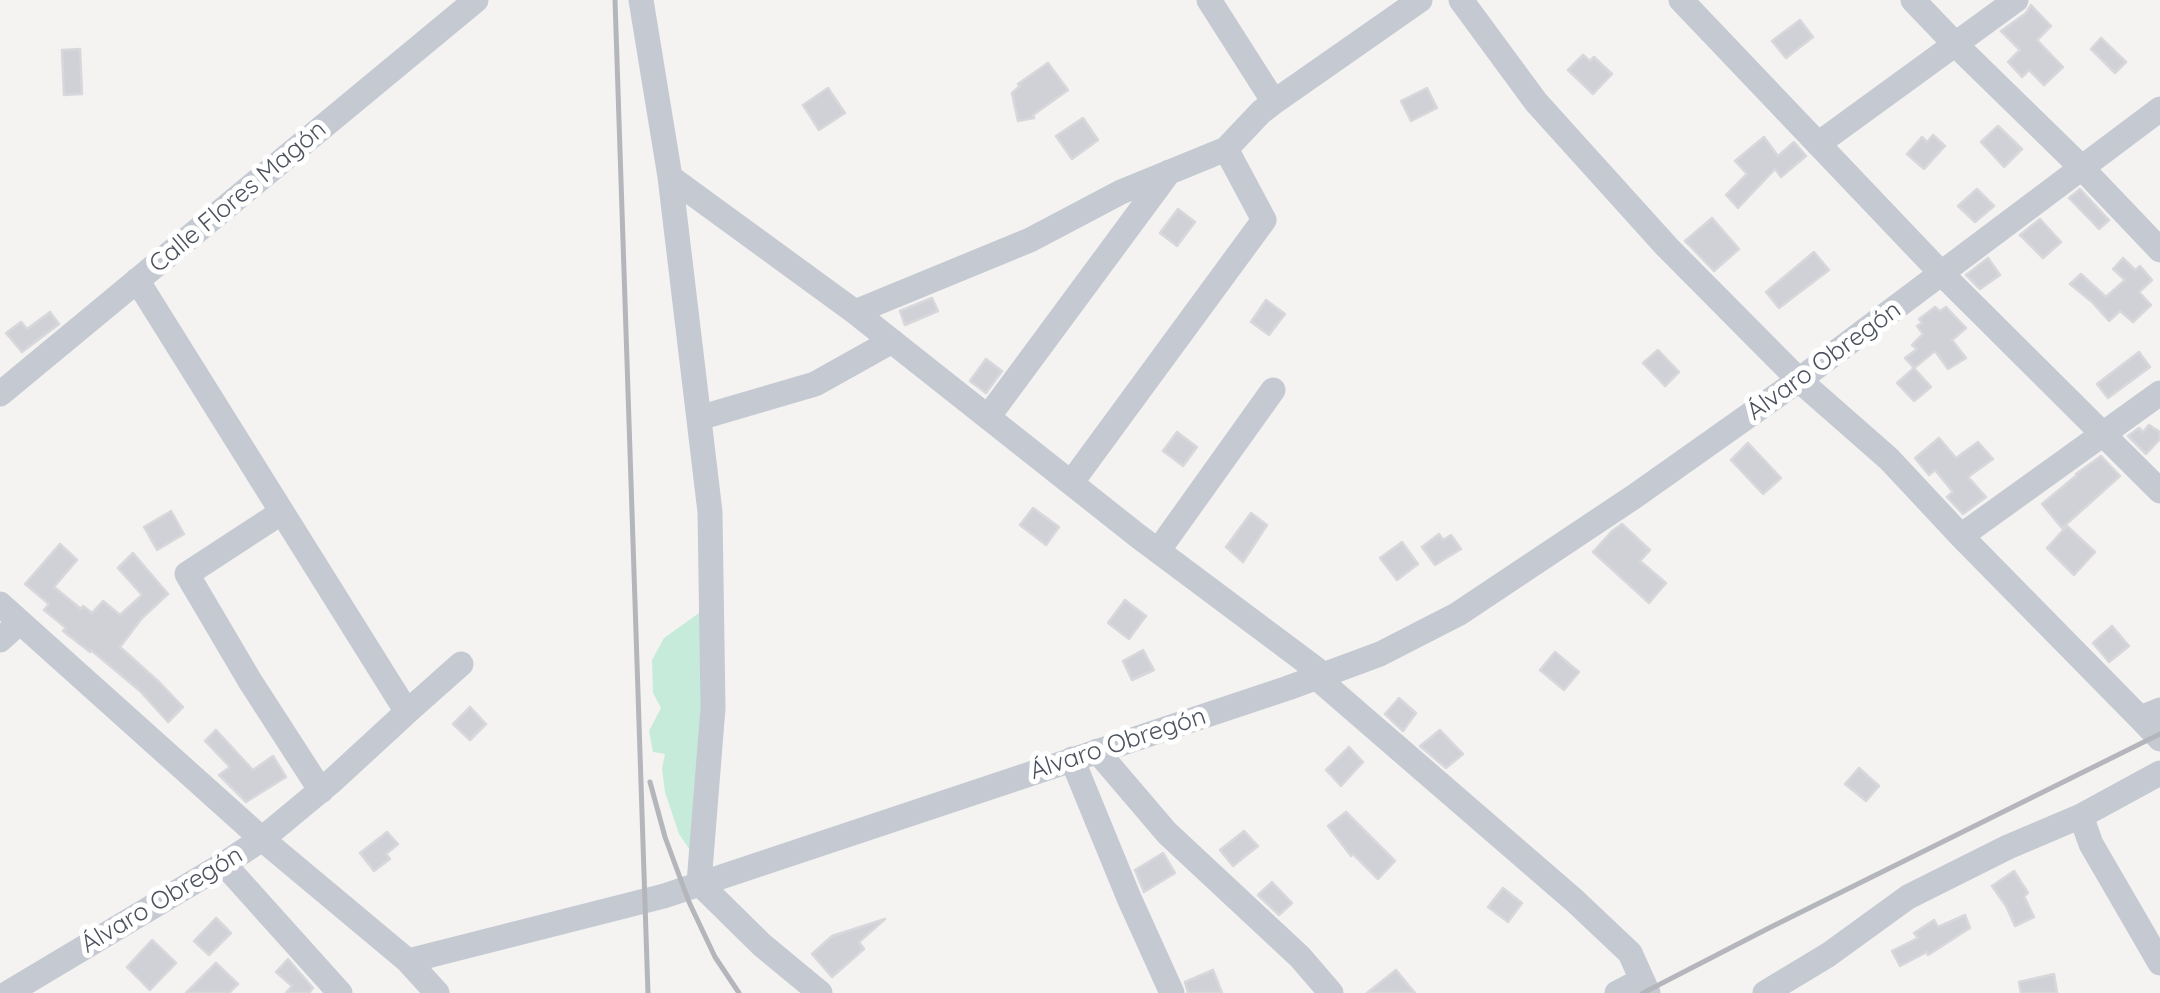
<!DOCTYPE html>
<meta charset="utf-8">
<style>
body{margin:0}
canvas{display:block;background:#f4f3f2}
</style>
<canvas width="2160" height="993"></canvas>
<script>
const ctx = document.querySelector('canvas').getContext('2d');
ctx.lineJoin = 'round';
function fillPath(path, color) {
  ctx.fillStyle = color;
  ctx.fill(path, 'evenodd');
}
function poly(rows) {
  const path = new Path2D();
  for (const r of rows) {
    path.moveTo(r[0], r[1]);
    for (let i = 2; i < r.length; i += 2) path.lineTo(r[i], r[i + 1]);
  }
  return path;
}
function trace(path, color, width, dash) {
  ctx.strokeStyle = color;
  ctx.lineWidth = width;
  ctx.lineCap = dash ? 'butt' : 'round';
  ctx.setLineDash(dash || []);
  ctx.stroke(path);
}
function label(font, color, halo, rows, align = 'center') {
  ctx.font = font + ' Quicksand,sans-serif';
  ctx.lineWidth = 10;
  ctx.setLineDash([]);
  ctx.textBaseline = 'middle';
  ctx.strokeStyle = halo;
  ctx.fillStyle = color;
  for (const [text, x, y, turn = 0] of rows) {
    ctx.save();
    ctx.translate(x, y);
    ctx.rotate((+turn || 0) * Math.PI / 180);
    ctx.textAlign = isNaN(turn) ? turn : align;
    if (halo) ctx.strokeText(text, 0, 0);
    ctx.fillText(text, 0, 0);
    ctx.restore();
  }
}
fillPath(poly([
 [699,613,705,672,694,856,679,834,665,792,662,769,665,754,653,752,649,731,661,708,653,693,652,660,664,638]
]), '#c7ebdb');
const building = poly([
 [2031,5,2051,26,2037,40,2063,67,2044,85,2029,70,2022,77,2008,62,2020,50,2001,31,2026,13,2031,5],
 [1800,20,1813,37,1786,58,1772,41,1800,20],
 [2101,38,2126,62,2115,73,2091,49,2101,38],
 [80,49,82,94,64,95,62,50,80,49],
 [1583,55,1590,61,1594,57,1612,74,1593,94,1568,70,1583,55],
 [1048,63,1068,90,1033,115,1034,118,1018,121,1012,93,1020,86,1018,84,1048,63],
 [828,88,845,113,819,130,803,105,828,88],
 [1427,88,1437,108,1411,121,1401,101,1427,88],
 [1083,118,1098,140,1072,159,1056,136,1083,118],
 [1998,126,2022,149,2004,167,1981,142,1998,126],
 [1933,135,1945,146,1924,169,1907,154,1922,137,1927,142,1933,135],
 [1764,137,1778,156,1794,142,1806,156,1781,177,1775,169,1738,208,1726,195,1747,174,1735,161,1764,137],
 [1977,189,1994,206,1975,222,1958,206,1977,189],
 [2080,189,2109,220,2099,229,2069,198,2080,189],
 [1178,209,1195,222,1177,246,1160,233,1178,209],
 [1712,218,1739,249,1714,271,1685,241,1712,218],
 [2040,219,2061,242,2043,258,2020,235,2040,219],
 [1814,252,1829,270,1779,308,1766,292,1814,252],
 [1988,258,2000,275,1980,289,1966,275,1988,258],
 [2123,258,2135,270,2140,266,2152,280,2139,292,2151,305,2133,322,2120,311,2109,321,2092,302,2070,284,2081,274,2106,297,2125,280,2113,269,2123,258],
 [932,298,938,311,905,325,900,311,932,298],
 [1266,300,1285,314,1269,335,1251,322,1266,300],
 [1935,307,1940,311,1946,307,1966,328,1952,340,1966,358,1948,369,1935,351,1914,368,1905,358,1917,349,1912,345,1923,334,1917,326,1922,323,1919,319,1935,307],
 [50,312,59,324,22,352,6,333,21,322,27,329,50,312],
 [1658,350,1679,372,1665,386,1643,363,1658,350],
 [2139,352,2150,367,2108,398,2097,384,2139,352],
 [986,359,1002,371,986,393,970,381,986,359],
 [1914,368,1931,387,1914,401,1897,383,1914,368],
 [2149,425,2160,432,2160,439,2146,454,2128,436,2139,428,2143,432,2149,425],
 [1177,432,1197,447,1183,466,1163,451,1177,432],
 [1939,438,1956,458,1978,442,1993,459,1968,477,1986,497,1963,514,1947,497,1953,492,1935,470,1929,475,1915,458,1939,438],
 [1748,443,1781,478,1763,494,1731,460,1748,443],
 [2101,456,2120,476,2062,528,2042,504,2077,475,2076,474,2101,456],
 [1033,508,1059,527,1046,545,1020,525,1033,508],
 [171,511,184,534,157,550,144,527,171,511],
 [1251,513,1267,525,1243,562,1226,547,1251,513],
 [1622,524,1650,550,1640,561,1666,583,1649,603,1593,552,1612,531,1622,524],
 [2067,526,2095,552,2074,575,2047,548,2067,526],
 [1439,534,1443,540,1451,535,1461,549,1435,565,1422,547,1439,534],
 [1402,542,1418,564,1397,580,1380,558,1402,542],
 [60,544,77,560,54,587,81,609,83,606,92,613,103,601,120,615,142,595,118,568,133,553,168,594,142,618,120,647,159,682,183,707,168,722,140,691,91,650,90,652,63,631,66,628,44,610,49,604,25,584,60,544],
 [1125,600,1146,616,1129,639,1108,623,1125,600],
 [2112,626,2129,646,2109,662,2093,643,2112,626],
 [1143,650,1154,670,1132,680,1123,661,1143,650],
 [1555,652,1579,672,1564,690,1540,670,1555,652],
 [1399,698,1416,713,1403,731,1385,714,1399,698],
 [470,707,486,724,470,740,453,724,470,707],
 [216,730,253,770,273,756,286,777,246,802,219,775,230,767,205,741,216,730],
 [1440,730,1463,754,1446,768,1420,746,1440,730],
 [1349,747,1363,762,1341,786,1326,770,1349,747],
 [1859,768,1879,786,1866,801,1845,784,1859,768],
 [1346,812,1395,861,1378,879,1353,854,1351,856,1328,826,1346,812],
 [1244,831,1258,846,1233,866,1220,850,1244,831],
 [387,832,398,844,386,854,390,859,374,871,360,853,387,832],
 [1163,853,1175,873,1144,892,1135,870,1163,853],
 [2014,871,2028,893,2024,896,2034,917,2015,926,2006,906,1992,886,2014,871],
 [1272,882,1292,903,1279,915,1258,895,1272,882],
 [1503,888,1522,903,1508,922,1488,907,1503,888],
 [1965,915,1970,928,1928,955,1927,952,1900,966,1892,951,1918,938,1914,933,1934,920,1938,927,1965,915],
 [216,918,231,933,209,955,194,941,216,918],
 [885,919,859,942,864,949,832,977,812,954,832,936,885,919],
 [152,940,176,963,150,990,127,967,152,940],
 [288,959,313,988,309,993,286,993,292,986,276,972,288,959],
 [216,963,238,984,229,993,186,993,216,963],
 [1213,970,1222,993,1188,993,1185,982,1213,970],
 [1396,970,1415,993,1367,993,1396,970],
 [2054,974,2057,993,2021,993,2019,982,2054,974]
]);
fillPath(building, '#d0d1d6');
trace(building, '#d7d7dc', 2.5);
trace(poly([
 [641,0,670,177,710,512,713,708,699,883,762,945,820,993],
 [1209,0,1274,102],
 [1461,0,1536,102,1667,247,1799,380,1889,459,1961,536],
 [1681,0,1942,274,2160,491],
 [1913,0,1956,45,2081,167,2160,250],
 [1818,144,2016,0],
 [670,177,855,312,1138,536,1324,675],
 [855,312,1030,240,1121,192,1226,149,1261,112,1274,102,1420,0],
 [2160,393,1961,536,2140,718,2160,710],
 [0,394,476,0],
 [988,417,1169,172],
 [699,418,815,384,892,341],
 [1071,483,1264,220,1226,149],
 [282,512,187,574,250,681,321,791],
 [1158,551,1273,390],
 [0,604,262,839,332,781,407,712,137,280],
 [0,640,20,622],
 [1316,677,1575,901,1630,953,1648,993],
 [407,712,461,664],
 [2140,718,2160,739],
 [1097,751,1167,833,1300,957,1331,993],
 [1072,759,1129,898,1172,993],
 [2081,816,2091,844,2160,963],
 [224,864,340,993],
 [408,961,437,993],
 [8,993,224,864,262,839,408,961,664,896,1288,688,1380,654,1458,614,1635,496,1799,380,2160,109],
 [1617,993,1642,980],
 [1765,993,1828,955,1908,897,2008,847,2081,816,2160,773]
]), '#c5cad2', 25);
trace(poly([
 [615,0,648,993],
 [650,782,665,837,689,902,715,957,739,993],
 [1643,993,1769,928,2160,734]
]), '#b5b6bb', 5);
label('25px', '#4c525d', '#fff', [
 ["Calle Flores Magón",238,197,-40],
 ["Álvaro Obregón",1824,361,-36],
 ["Álvaro Obregón",1118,744,-18],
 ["Álvaro Obregón",162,900,-31]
]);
</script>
